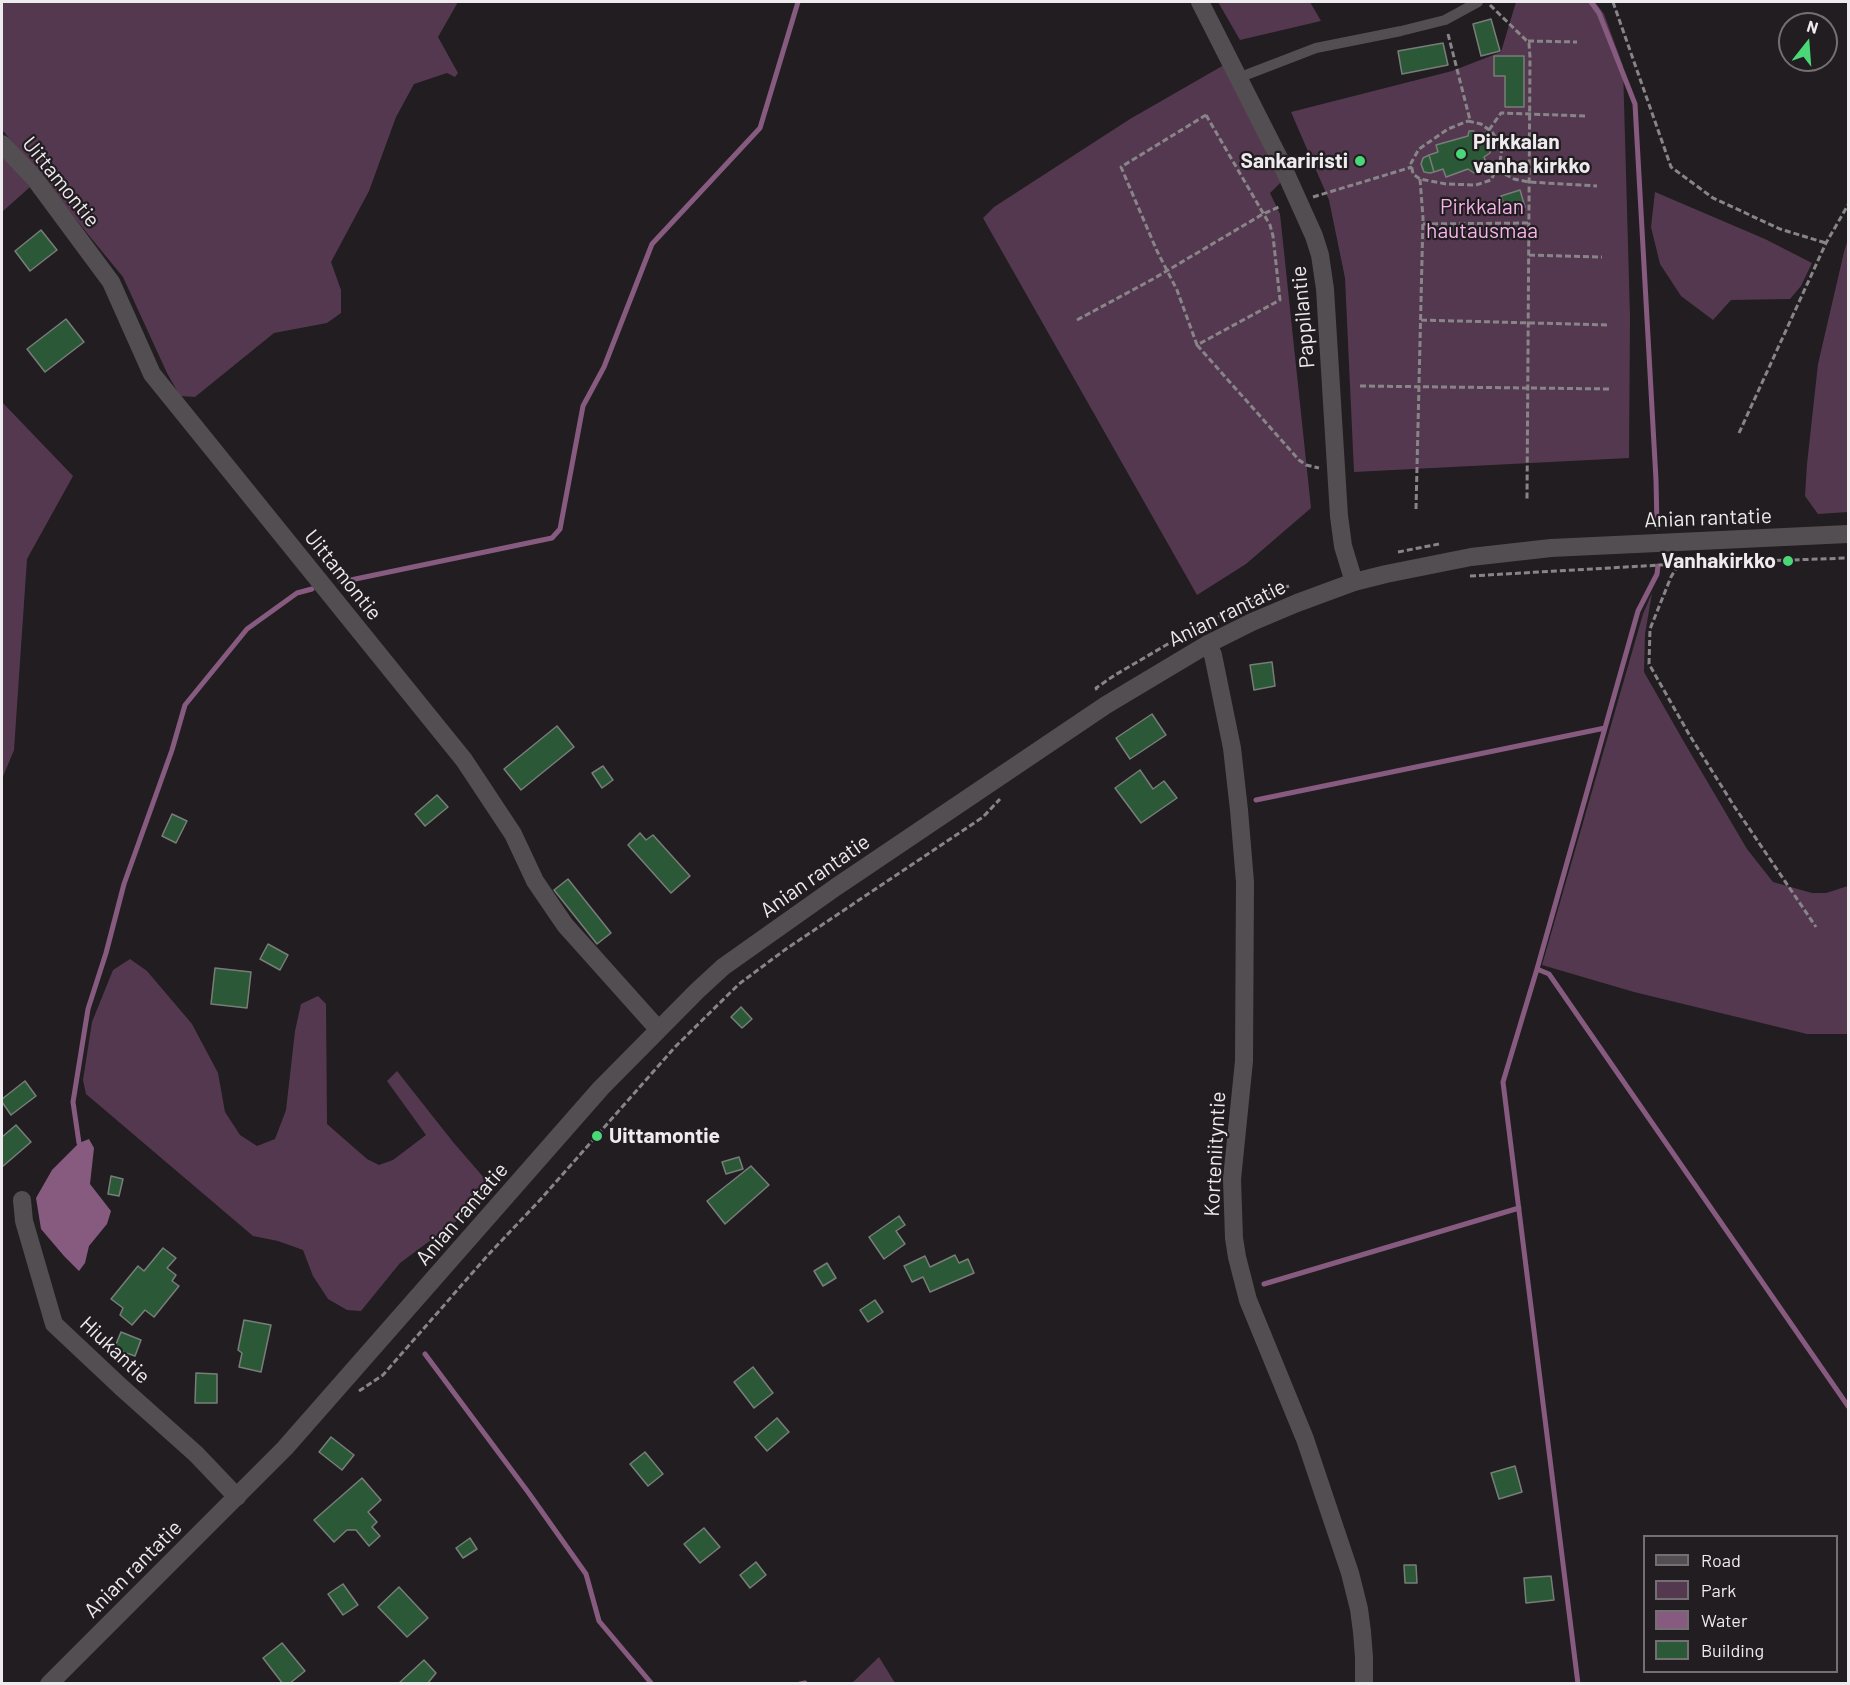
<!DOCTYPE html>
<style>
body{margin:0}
#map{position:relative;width:1850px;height:1685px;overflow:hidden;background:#211d20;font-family:Barlow,sans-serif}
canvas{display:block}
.frame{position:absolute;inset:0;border:3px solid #eeebee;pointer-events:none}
.legend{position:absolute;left:1643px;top:1535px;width:195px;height:138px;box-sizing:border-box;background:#211d20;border:2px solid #736f72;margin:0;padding:8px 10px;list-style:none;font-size:18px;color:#eeebee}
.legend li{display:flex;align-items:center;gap:12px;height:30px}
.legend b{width:30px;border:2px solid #736f72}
.north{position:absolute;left:1778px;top:12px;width:60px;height:60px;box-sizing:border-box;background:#211d20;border:2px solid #736f72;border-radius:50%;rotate:17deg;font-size:16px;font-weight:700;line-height:24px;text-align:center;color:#eeebee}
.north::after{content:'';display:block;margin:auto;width:21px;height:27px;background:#49d778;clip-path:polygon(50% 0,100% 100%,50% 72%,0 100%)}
</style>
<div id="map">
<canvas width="1850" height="1685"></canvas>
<div class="frame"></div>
<ul class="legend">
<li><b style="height:8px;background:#534e52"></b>Road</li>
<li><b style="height:16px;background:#54384f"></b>Park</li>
<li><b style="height:16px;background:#875b7f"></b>Water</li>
<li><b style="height:16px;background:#2b5937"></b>Building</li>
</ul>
<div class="north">N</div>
</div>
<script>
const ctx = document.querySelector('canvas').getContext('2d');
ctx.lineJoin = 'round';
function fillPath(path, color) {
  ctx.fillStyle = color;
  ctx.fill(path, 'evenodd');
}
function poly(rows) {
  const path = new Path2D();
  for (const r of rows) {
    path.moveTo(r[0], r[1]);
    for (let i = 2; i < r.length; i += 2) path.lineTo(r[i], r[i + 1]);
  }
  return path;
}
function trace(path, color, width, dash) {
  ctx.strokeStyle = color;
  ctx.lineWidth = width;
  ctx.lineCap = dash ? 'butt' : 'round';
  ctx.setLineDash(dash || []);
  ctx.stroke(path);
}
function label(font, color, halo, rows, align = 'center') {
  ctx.font = font + ' Barlow,sans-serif';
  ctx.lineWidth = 4.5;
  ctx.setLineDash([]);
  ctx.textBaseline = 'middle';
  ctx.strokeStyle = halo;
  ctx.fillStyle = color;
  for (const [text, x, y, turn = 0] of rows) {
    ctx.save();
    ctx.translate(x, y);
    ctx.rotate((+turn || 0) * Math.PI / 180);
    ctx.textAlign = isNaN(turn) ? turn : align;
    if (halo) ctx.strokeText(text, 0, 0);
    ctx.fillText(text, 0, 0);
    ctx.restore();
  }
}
fillPath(poly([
 [2,2,458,2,438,37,458,73,455,77,447,73,414,84,396,117,369,191,331,262,341,290,341,313,327,323,274,333,195,397,180,396,167,373,123,277,4,132,2,131],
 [1218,2,1310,2,1321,21,1240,40],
 [1516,2,1595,2,1604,14,1623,66,1630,317,1629,458,1354,472,1345,278,1329,200,1291,112,1452,71,1501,52],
 [1224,65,1281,182,1270,193,1280,214,1311,508,1246,564,1197,595,983,218,994,207,1130,119],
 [2,154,30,187,2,212],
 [1655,192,1765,239,1812,263,1801,286,1790,299,1731,300,1713,320,1681,296,1660,264,1651,227],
 [1848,239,1848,512,1818,514,1805,496,1807,464,1818,364,1844,252],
 [2,402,73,476,27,559,14,750,2,779],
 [1652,593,1645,634,1644,672,1684,742,1747,849,1773,882,1812,893,1826,893,1848,886,1848,1034,1807,1034,1634,992,1542,965,1643,614],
 [130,959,147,971,192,1024,218,1073,225,1112,240,1135,257,1146,275,1139,286,1110,295,1031,301,1004,318,996,326,1004,327,1124,367,1159,379,1165,393,1160,426,1135,387,1081,397,1071,453,1142,492,1187,474,1208,400,1263,361,1311,347,1310,328,1299,313,1276,303,1250,278,1241,253,1236,86,1094,83,1080,92,1022,113,970],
 [879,1657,895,1683,852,1683]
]), '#54384f');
fillPath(poly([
 [89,1139,94,1148,90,1184,111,1211,107,1224,89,1246,85,1263,79,1271,64,1256,41,1229,36,1198,52,1170,79,1143]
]), '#875b7f');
trace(poly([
 [1591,2,1599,13,1635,104,1656,480,1657,527],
 [1658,566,1657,574,1638,611,1537,969,1549,974,1848,1406],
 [341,582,552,538,560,529,583,406,604,367,652,244,760,128,798,2],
 [1256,800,1605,728],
 [1537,969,1503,1082,1578,1684],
 [79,1143,73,1102,88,1009,106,953,124,884,172,750,185,705,247,629,297,593,312,589],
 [1264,1284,1519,1208],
 [425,1354,528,1492,586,1574,599,1621,652,1684],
 [800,1684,805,1683]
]), '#875b7f', 5);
const building = poly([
 [1491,19,1500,51,1481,56,1473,24,1491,19],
 [1443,43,1448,65,1402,74,1398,51,1443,43],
 [1494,56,1524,56,1524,107,1505,107,1505,76,1494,76,1494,56],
 [1469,131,1474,131,1477,137,1484,137,1489,142,1490,153,1484,157,1486,163,1479,166,1478,170,1474,173,1468,169,1446,177,1443,169,1434,172,1429,155,1438,152,1436,145,1468,136,1469,131],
 [1429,155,1434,172,1430,173,1424,172,1421,164,1423,158,1429,155],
 [1520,190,1525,207,1506,212,1501,196,1520,190],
 [41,230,57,250,30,271,15,251,41,230],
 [66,319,84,342,45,372,27,349,66,319],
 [1272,662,1275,686,1254,690,1250,665,1272,662],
 [1152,714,1166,735,1130,759,1116,738,1152,714],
 [557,726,574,747,521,790,504,769,557,726],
 [603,766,613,780,602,788,592,773,603,766],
 [1140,770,1153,789,1164,781,1177,798,1141,823,1115,788,1140,770],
 [437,795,448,807,425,826,415,814,437,795],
 [172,814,187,821,176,843,162,836,172,814],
 [640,833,646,840,653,835,690,876,671,893,628,845,640,833],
 [568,879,611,933,597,944,554,890,568,879],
 [268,944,288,955,280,970,260,959,268,944],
 [215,968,251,972,247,1008,211,1004,215,968],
 [741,1007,752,1019,742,1028,731,1017,741,1007],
 [25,1081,36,1096,11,1115,2,1102,2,1099,25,1081],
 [16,1125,31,1142,2,1167,2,1137,16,1125],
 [739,1157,743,1169,726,1174,722,1162,739,1157],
 [751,1166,769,1185,725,1224,707,1201,751,1166],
 [111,1176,123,1179,119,1196,108,1194,111,1176],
 [899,1216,905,1225,896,1231,905,1244,884,1259,869,1237,899,1216],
 [163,1248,176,1258,167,1268,176,1275,172,1281,179,1286,154,1317,145,1310,132,1325,120,1315,123,1308,111,1299,138,1266,144,1271,163,1248],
 [955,1255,959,1263,968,1259,974,1273,930,1292,923,1277,912,1282,904,1266,925,1256,930,1267,955,1255],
 [827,1263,836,1278,823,1286,814,1271,827,1263],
 [875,1300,883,1312,868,1322,860,1310,875,1300],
 [244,1320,271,1325,261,1372,239,1367,242,1353,238,1350,244,1320],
 [121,1332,141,1340,135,1356,114,1349,121,1332],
 [753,1367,773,1393,754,1408,734,1382,753,1367],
 [196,1373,217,1374,217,1403,195,1403,196,1373],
 [777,1418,789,1432,767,1451,755,1437,777,1418],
 [331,1437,354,1455,342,1470,319,1452,331,1437],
 [645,1452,663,1474,648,1486,630,1464,645,1452],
 [1515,1466,1522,1492,1499,1499,1491,1473,1515,1466],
 [362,1478,381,1500,368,1512,377,1522,372,1527,380,1536,369,1546,356,1530,347,1530,334,1542,314,1520,362,1478],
 [704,1528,720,1547,700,1563,684,1544,704,1528],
 [470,1538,477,1549,463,1558,456,1548,470,1538],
 [756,1562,766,1575,750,1588,740,1575,756,1562],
 [1404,1565,1416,1565,1417,1583,1405,1583,1404,1565],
 [1551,1576,1554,1600,1526,1603,1524,1578,1551,1576],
 [343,1584,358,1605,343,1615,328,1594,343,1584],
 [399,1587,428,1618,407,1637,378,1607,399,1587],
 [282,1643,305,1671,289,1684,283,1684,263,1658,282,1643],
 [424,1660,436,1673,427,1684,398,1684,424,1660]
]);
fillPath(building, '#2b5937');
trace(building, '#797d79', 1.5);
trace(poly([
 [1613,2,1671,167,1713,198,1780,229,1826,243],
 [1490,5,1529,43,1530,57,1527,499],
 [1448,34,1470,120],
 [1528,41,1577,42],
 [1206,115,1270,225,1273,236,1280,300,1197,345,1177,290,1157,251,1121,167,1206,115],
 [1468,121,1481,124,1492,132,1502,147,1500,162,1491,180,1476,185,1446,184,1420,179,1413,174,1411,163,1419,149,1448,129,1468,121],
 [1489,130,1501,113,1585,116],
 [1497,170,1514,179,1529,182,1597,186],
 [1313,197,1412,167],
 [1423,224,1529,223],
 [1529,255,1602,257],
 [1077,320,1153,279,1263,214,1281,206],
 [1421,320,1608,325],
 [1197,345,1299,460,1306,465,1319,468],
 [1360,386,1611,389],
 [1739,433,1826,243,1848,205],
 [1416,509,1423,218,1420,179],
 [1398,552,1439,544],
 [1678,565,1671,577,1650,629,1649,664,1690,736,1734,806,1816,927],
 [1470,576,1678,564,1848,558],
 [1097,690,1096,688,1115,675,1202,624,1266,594,1289,586],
 [359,1391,383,1375,488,1255,540,1200,676,1046,739,984,786,949,983,817,1000,799]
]), '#888588', 3, [6, 3]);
trace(poly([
 [1238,78,1316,48,1401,31,1445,20,1478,2]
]), '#534e52', 10);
trace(poly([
 [1200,2,1278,156,1314,236,1320,255,1325,289,1339,516,1343,546,1354,582],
 [2,144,34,178,111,282,152,374,464,760,513,834,535,881,565,925,658,1029],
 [1208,644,1213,655,1232,748,1239,810,1245,882,1244,1061,1232,1179,1234,1238,1237,1257,1248,1300,1305,1439,1350,1573,1359,1609,1362,1632,1364,1657,1364,1684],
 [22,1200,24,1221,54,1324,121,1387,196,1454,237,1497]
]), '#534e52', 18);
trace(poly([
 [49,1684,285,1448,601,1088,697,991,723,967,836,887,1106,705,1208,644,1252,622,1297,603,1354,582,1386,574,1471,557,1551,548,1848,534]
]), '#534e52', 18);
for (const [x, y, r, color] of [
 [1461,154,6,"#49d778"],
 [1360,161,6,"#49d778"],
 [1788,561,6,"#49d778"],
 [597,1136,6,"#49d778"]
]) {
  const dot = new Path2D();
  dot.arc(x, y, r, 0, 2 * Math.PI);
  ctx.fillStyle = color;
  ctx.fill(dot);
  trace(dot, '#211d20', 2);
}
label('bold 21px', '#eeebee', '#211d20', [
 ["Pirkkalan",1473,142],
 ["vanha kirkko",1473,166],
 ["Sankariristi",1348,161,"right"],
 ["Vanhakirkko",1776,561,"right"],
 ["Uittamontie",609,1136]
], 'left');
label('21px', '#eeebee', '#211d20', [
 ["Uittamontie",61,182,51],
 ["Pappilantie",1303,317,-95],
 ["Anian rantatie",1708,518,-2],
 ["Uittamontie",343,575,51],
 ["Anian rantatie",1227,613,-26],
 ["Anian rantatie",815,876,-35],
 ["Korteniityntie",1215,1154,-87],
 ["Anian rantatie",462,1214,-49],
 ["Hiukantie",115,1350,43],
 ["Anian rantatie",133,1569,-45]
]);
label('21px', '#f7b3ea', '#211d20', [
 ["Pirkkalan",1482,207],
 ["hautausmaa",1482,231]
]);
</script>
